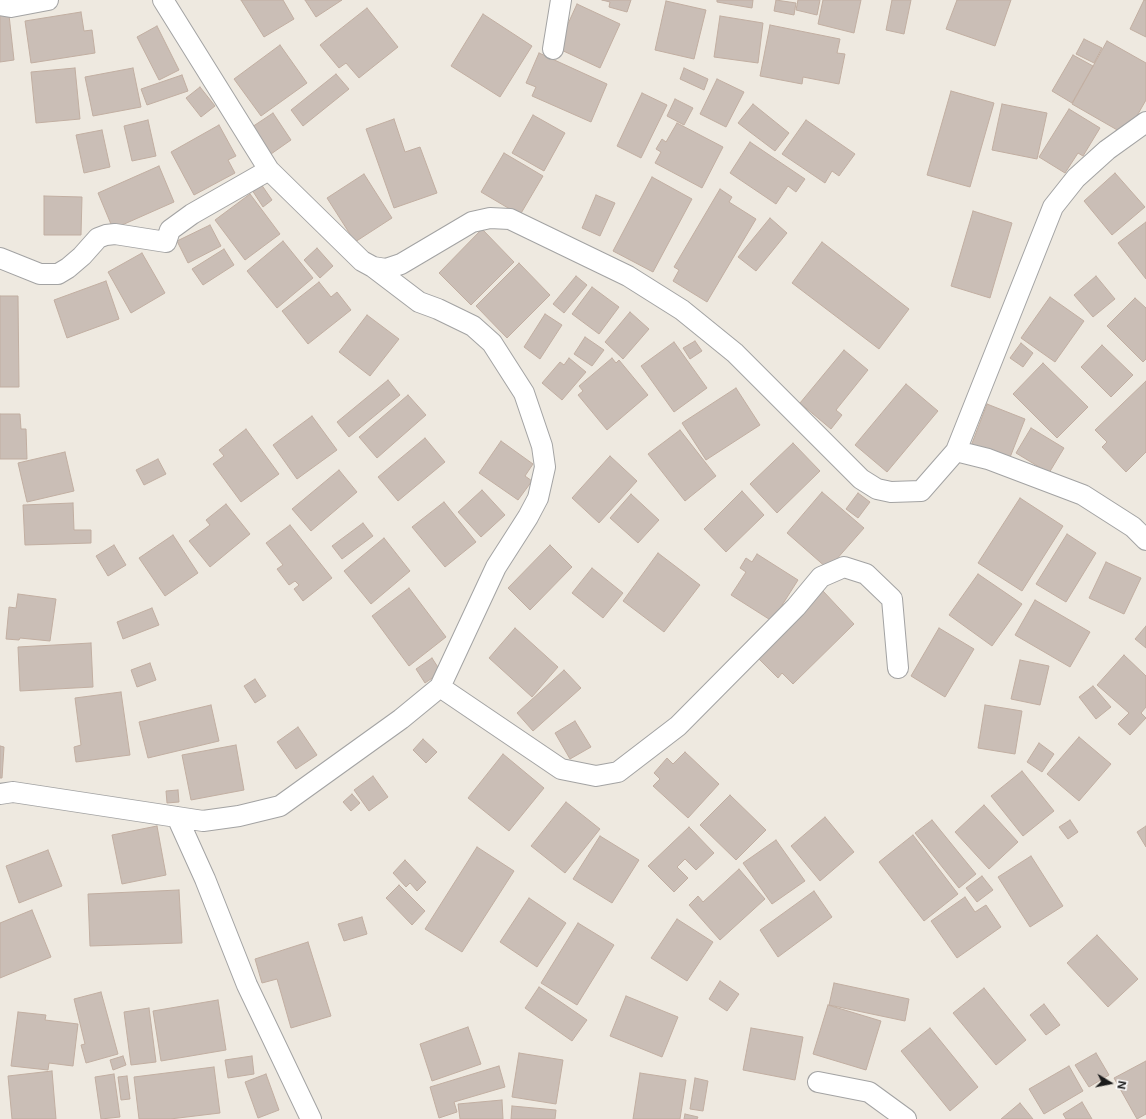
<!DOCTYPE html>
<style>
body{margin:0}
#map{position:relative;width:1146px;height:1119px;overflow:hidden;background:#eee9e0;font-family:Inter,sans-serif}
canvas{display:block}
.north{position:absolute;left:1090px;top:1063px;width:40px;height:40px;-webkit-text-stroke:3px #fff;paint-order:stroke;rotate:100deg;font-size:11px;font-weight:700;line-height:16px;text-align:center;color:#1c1c1c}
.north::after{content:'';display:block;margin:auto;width:14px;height:18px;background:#1c1c1c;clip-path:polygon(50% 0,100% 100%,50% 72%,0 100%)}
</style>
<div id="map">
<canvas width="1146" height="1119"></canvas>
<div class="north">N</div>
</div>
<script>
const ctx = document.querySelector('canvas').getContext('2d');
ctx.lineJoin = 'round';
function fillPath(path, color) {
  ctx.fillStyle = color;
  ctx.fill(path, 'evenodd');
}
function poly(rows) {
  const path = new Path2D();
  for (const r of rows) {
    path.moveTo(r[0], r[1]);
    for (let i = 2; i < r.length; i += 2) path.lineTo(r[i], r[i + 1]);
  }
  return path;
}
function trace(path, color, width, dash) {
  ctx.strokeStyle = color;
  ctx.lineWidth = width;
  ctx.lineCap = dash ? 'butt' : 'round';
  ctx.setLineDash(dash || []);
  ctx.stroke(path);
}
const building = poly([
 [241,0,283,0,294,19,264,37,241,0],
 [305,0,342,0,316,17,305,0],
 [602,0,631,0,627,12,609,7,610,2,602,0],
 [717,0,753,0,752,8,717,2,717,0],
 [776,0,796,3,794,15,774,11,776,0],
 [798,0,820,0,817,15,796,10,798,0],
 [823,0,861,0,854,33,818,24,823,0],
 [892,0,911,0,904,34,886,30,892,0],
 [957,0,1011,0,995,46,946,29,957,0],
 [1144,0,1146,0,1146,37,1130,29,1144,0],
 [666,1,706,10,694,59,655,50,666,1],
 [577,4,620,24,600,68,557,48,577,4],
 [367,8,398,47,359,78,346,63,339,68,320,45,367,8],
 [81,12,84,31,92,30,95,53,31,63,25,21,81,12],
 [483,14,532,46,500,97,451,66,483,14],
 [0,15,9,15,14,60,0,62,0,15],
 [720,16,763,23,758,63,714,57,720,16],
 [770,25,840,39,837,53,845,54,839,84,803,77,802,84,760,76,770,25],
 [157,26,179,70,159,80,137,37,157,26],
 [1084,39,1102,48,1094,63,1076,54,1084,39],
 [1107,41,1146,63,1146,100,1126,135,1072,104,1107,41],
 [280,45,307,83,261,116,234,79,280,45],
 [539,53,607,84,591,122,532,96,536,87,526,83,539,53],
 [1073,55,1093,66,1072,103,1052,91,1073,55],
 [75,68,80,119,36,123,31,72,75,68],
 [133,68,141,107,93,116,85,77,133,68],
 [684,68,708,79,704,90,680,79,684,68],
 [336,74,349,89,303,126,291,110,336,74],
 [182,75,188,91,147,105,141,89,182,75],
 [717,79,744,92,726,127,700,114,717,79],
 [200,87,215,106,201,117,186,98,200,87],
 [951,91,994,103,970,187,927,175,951,91],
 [642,93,667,105,641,158,617,146,642,93],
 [675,99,693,108,684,125,667,116,675,99],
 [753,104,789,133,775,151,738,123,753,104],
 [1002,104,1047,113,1037,159,992,150,1002,104],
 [1069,109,1100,128,1083,156,1078,153,1065,173,1039,157,1069,109],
 [273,113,291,140,271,154,252,127,273,113],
 [533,115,565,133,544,171,512,153,533,115],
 [394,119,405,152,420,147,437,193,394,208,366,129,394,119],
 [148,120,156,156,132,161,124,126,148,120],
 [806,120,855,154,839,176,832,171,825,183,782,154,806,120],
 [677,123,723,147,702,188,655,163,661,152,656,149,662,139,666,142,677,123],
 [219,125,236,156,228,160,235,173,194,195,171,152,219,125],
 [102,130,110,167,84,173,76,135,102,130],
 [750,142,805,179,796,192,788,186,776,204,730,173,750,142],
 [504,153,543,176,520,215,481,192,504,153],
 [159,166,174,202,113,229,98,193,159,166],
 [1115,173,1145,207,1112,235,1084,201,1115,173],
 [364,174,392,218,355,242,327,198,364,174],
 [652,177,692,199,653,272,613,251,652,177],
 [261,184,272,200,263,207,252,190,261,184],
 [720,189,732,197,729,202,756,219,707,302,673,281,679,270,674,267,720,189],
 [250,194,280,234,245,260,215,220,250,194],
 [596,195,615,203,600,236,582,228,596,195],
 [44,196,82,197,81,235,44,235,44,196],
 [973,211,1012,223,990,298,951,286,973,211],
 [770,218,787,233,756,271,738,257,770,218],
 [1146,222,1146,279,1118,243,1146,222],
 [210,225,221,246,188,263,177,241,210,225],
 [482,229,514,262,471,305,439,273,482,229],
 [283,241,313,278,277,308,247,271,283,241],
 [822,242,909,309,879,349,792,283,822,242],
 [317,248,333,266,320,278,304,260,317,248],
 [224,249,234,265,203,285,192,269,224,249],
 [142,253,165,293,131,313,108,272,142,253],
 [519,263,550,295,507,338,476,306,519,263],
 [576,276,587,285,564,313,553,304,576,276],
 [1096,276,1115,299,1093,317,1074,295,1096,276],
 [106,281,119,319,67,338,54,300,106,281],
 [319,282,331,297,337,292,351,310,308,344,282,311,319,282],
 [592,287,619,307,599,334,572,314,592,287],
 [0,296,18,296,19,387,0,387,0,296],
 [1050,297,1084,321,1055,362,1021,338,1050,297],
 [1135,298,1146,308,1146,359,1143,362,1107,326,1135,298],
 [630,312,649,329,623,359,605,342,630,312],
 [545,314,562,325,540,359,524,347,545,314],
 [367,315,399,339,370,376,339,352,367,315],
 [585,337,604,350,592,366,574,354,585,337],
 [695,341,702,351,690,359,683,348,695,341],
 [674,342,707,388,674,412,641,366,674,342],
 [1021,343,1033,353,1023,367,1010,358,1021,343],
 [1102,345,1133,375,1111,397,1081,367,1102,345],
 [844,350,868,370,836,410,842,415,831,429,800,403,844,350],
 [569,358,586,372,562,400,542,383,560,362,564,365,569,358],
 [612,358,616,363,619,360,648,395,607,430,578,395,583,391,579,386,612,358],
 [1043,363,1088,407,1057,438,1013,394,1043,363],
 [388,380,400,395,349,437,337,422,388,380],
 [1146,381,1146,452,1126,472,1102,447,1107,442,1095,430,1146,381],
 [906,384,938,411,887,472,855,445,906,384],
 [736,388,760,425,706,460,682,423,736,388],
 [408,395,426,415,377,458,359,437,408,395],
 [987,404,1025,419,1009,460,971,446,987,404],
 [0,414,20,414,21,429,26,429,27,459,0,459,0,414],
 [312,416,337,450,297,479,273,445,312,416],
 [1031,428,1064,448,1049,473,1016,453,1031,428],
 [246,429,279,474,241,502,213,464,224,456,219,450,246,429],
 [680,430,716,476,685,501,648,454,680,430],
 [425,438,445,462,398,501,378,477,425,438],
 [501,441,533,464,525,476,532,481,518,500,479,473,501,441],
 [793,443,820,471,777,513,750,484,793,443],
 [65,452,74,491,27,502,18,463,65,452],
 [610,456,637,481,599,523,572,498,610,456],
 [158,459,166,474,144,485,136,470,158,459],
 [339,470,357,492,311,531,292,509,339,470],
 [482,490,505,515,481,537,458,512,482,490],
 [742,491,764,515,726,552,704,529,742,491],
 [822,492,864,528,828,569,787,533,822,492],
 [858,493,870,502,858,518,846,509,858,493],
 [631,494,659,520,638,543,610,518,631,494],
 [1020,498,1063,526,1022,591,978,563,1020,498],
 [444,502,476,542,445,567,412,527,444,502],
 [73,503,74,530,91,530,91,543,25,545,23,505,73,503],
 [226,504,250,534,210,567,189,541,210,525,206,520,226,504],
 [363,523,373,536,342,559,332,546,363,523],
 [290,525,332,578,303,601,294,589,299,585,295,581,289,585,277,569,283,565,266,543,290,525],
 [1067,534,1096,553,1066,602,1036,584,1067,534],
 [173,535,198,573,165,596,139,558,173,535],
 [384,538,410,571,371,604,344,571,384,538],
 [114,545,126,565,108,576,96,556,114,545],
 [550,545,572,567,530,610,508,588,550,545],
 [658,553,700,585,664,632,623,601,658,553],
 [757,554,798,580,772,621,731,595,746,572,740,568,746,558,752,562,757,554],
 [1106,562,1141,578,1124,614,1089,598,1106,562],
 [592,568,623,593,603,618,572,593,592,568],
 [978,574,1022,604,992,646,949,615,978,574],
 [409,588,446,637,409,666,372,616,409,588],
 [823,591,854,624,793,684,782,673,778,678,756,656,823,591],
 [18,594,56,599,50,641,20,638,19,640,6,639,9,607,16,608,18,594],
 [1035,600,1090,632,1070,667,1015,635,1035,600],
 [152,608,159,625,123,639,117,622,152,608],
 [1146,626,1146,648,1135,639,1146,626],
 [515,628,558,667,532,697,489,658,515,628],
 [939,628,974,649,945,697,911,676,939,628],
 [91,643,93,687,20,691,18,647,91,643],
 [1124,655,1146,676,1146,707,1141,713,1146,718,1130,735,1118,724,1129,713,1097,685,1124,655],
 [432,658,441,672,425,683,416,669,432,658],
 [1020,660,1049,666,1040,705,1011,699,1020,660],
 [150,663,156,680,137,687,131,670,150,663],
 [564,670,581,688,533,731,517,713,564,670],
 [255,679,266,696,255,703,244,686,255,679],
 [1093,686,1111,707,1096,719,1079,697,1093,686],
 [121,692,130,755,76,762,74,747,81,745,75,698,121,692],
 [211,705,219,741,148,758,139,722,211,705],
 [985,705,1022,711,1015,754,978,748,985,705],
 [575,721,591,747,570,759,555,733,575,721],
 [298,727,317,755,296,769,277,742,298,727],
 [1079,737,1111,764,1079,801,1047,774,1079,737],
 [423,739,437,752,426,763,413,750,423,739],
 [1039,743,1054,754,1042,772,1027,762,1039,743],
 [236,745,244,790,191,800,182,755,236,745],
 [0,746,4,747,2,778,0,778,0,746],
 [685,752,719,784,688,818,653,786,660,779,654,773,667,758,673,764,685,752],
 [503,754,544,788,509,831,468,798,503,754],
 [1022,771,1054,811,1023,836,991,796,1022,771],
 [373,776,388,797,369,811,354,790,373,776],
 [178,790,179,802,167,803,166,791,178,790],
 [352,794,360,803,351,811,343,802,352,794],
 [730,795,766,830,736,860,700,825,730,795],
 [566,802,600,829,565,873,531,846,566,802],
 [984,805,1018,842,989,869,955,832,984,805],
 [825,817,854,852,820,881,791,846,825,817],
 [932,820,976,874,959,888,915,833,932,820],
 [1070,820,1078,832,1068,839,1059,827,1070,820],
 [157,826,166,875,122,884,112,835,157,826],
 [1146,826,1146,847,1137,832,1146,826],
 [689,827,714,853,696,870,685,859,677,867,688,878,674,892,648,866,689,827],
 [913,835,958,894,924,921,879,862,913,835],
 [600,836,639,860,612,903,573,879,600,836],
 [776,840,805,881,772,904,743,863,776,840],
 [477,847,514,871,462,952,425,929,477,847],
 [48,850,62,886,19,903,6,866,48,850],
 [1031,856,1063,906,1030,927,998,877,1031,856],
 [405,860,426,882,417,891,410,883,406,887,393,873,405,860],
 [739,869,765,899,720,940,689,905,698,896,703,902,739,869],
 [982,876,993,890,977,902,966,888,982,876],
 [399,885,425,911,412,925,386,898,399,885],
 [179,890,182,943,90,946,88,894,179,890],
 [814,891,832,917,778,957,760,930,814,891],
 [965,897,975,912,986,905,1001,927,957,958,931,921,965,897],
 [529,898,566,923,537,967,500,942,529,898],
 [32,910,51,957,0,978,0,923,32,910],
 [362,917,367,934,344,941,338,924,362,917],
 [677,919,713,942,687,981,651,958,677,919],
 [578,923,614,945,577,1005,541,983,578,923],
 [1097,935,1138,979,1108,1007,1067,963,1097,935],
 [308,942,331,1016,291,1028,277,979,262,983,255,959,308,942],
 [720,981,739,994,727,1011,709,999,720,981],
 [834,983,909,999,905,1021,829,1005,834,983],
 [539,987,587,1020,572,1041,525,1008,539,987],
 [984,988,1026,1040,996,1065,953,1013,984,988],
 [101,992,118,1054,86,1063,81,1045,85,1044,74,999,101,992],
 [626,996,678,1017,662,1057,610,1036,626,996],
 [218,1000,226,1050,161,1061,153,1011,218,1000],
 [1044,1004,1060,1025,1046,1035,1030,1015,1044,1004],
 [828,1005,881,1021,866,1070,813,1054,828,1005],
 [149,1008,156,1062,131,1065,124,1012,149,1008],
 [18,1012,46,1015,45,1020,78,1024,73,1066,49,1063,48,1070,11,1066,18,1012],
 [468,1027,481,1064,432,1081,420,1044,468,1027],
 [751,1028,803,1037,795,1080,743,1070,751,1028],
 [930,1028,978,1087,950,1111,901,1051,930,1028],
 [519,1053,563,1060,556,1104,512,1097,519,1053],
 [1096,1053,1109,1075,1089,1087,1075,1065,1096,1053],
 [123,1056,126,1065,113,1070,110,1060,123,1056],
 [252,1056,254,1074,228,1078,225,1060,252,1056],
 [1146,1061,1146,1114,1137,1119,1114,1078,1146,1061],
 [499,1066,505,1087,454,1102,457,1112,439,1118,430,1087,499,1066],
 [1069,1066,1083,1091,1044,1114,1029,1089,1069,1066],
 [214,1067,220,1113,170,1119,139,1119,134,1077,214,1067],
 [52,1071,56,1119,12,1119,8,1076,52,1071],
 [640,1073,686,1080,680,1119,633,1119,640,1073],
 [114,1074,120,1117,101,1119,95,1077,114,1074],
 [266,1074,279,1110,258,1118,245,1082,266,1074],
 [127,1076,130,1099,121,1100,118,1077,127,1076],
 [695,1078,708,1081,703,1111,690,1109,695,1078],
 [502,1100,503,1119,460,1119,458,1104,502,1100],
 [1082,1102,1092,1119,1066,1119,1063,1114,1082,1102],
 [1020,1103,1033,1119,1001,1119,1020,1103],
 [512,1106,556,1110,555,1119,511,1119,512,1106],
 [685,1114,698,1117,697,1119,684,1119,685,1114]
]);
fillPath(building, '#cabeb6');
trace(building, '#c1aea1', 1);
const minor = poly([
 [163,0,269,170,362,261,373,267,386,269,401,264,472,222,490,218,510,219,628,276,682,310,735,353,861,479,877,489,891,492,921,491,956,451,1053,207,1076,178,1107,150,1146,122],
 [0,5,11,7,48,0],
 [553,49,561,0],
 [0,258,40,274,58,274,68,268,82,256,98,238,106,235,115,234,166,242,170,230,192,214,269,170],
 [956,451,988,459,1083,495,1133,527,1146,540],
 [440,687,561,769,596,776,618,772,678,726,796,607,821,577,844,567,866,574,892,599,898,668],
 [0,794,13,792,203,821,239,816,280,806,401,719,440,687,496,567,528,517,538,498,545,467,542,446,524,393,492,343,473,326,438,309,419,302,373,267],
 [177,817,205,879,247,985,311,1119],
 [818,1082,869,1092,906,1119]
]);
trace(minor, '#a3a3a3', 22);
trace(minor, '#fff', 20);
</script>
